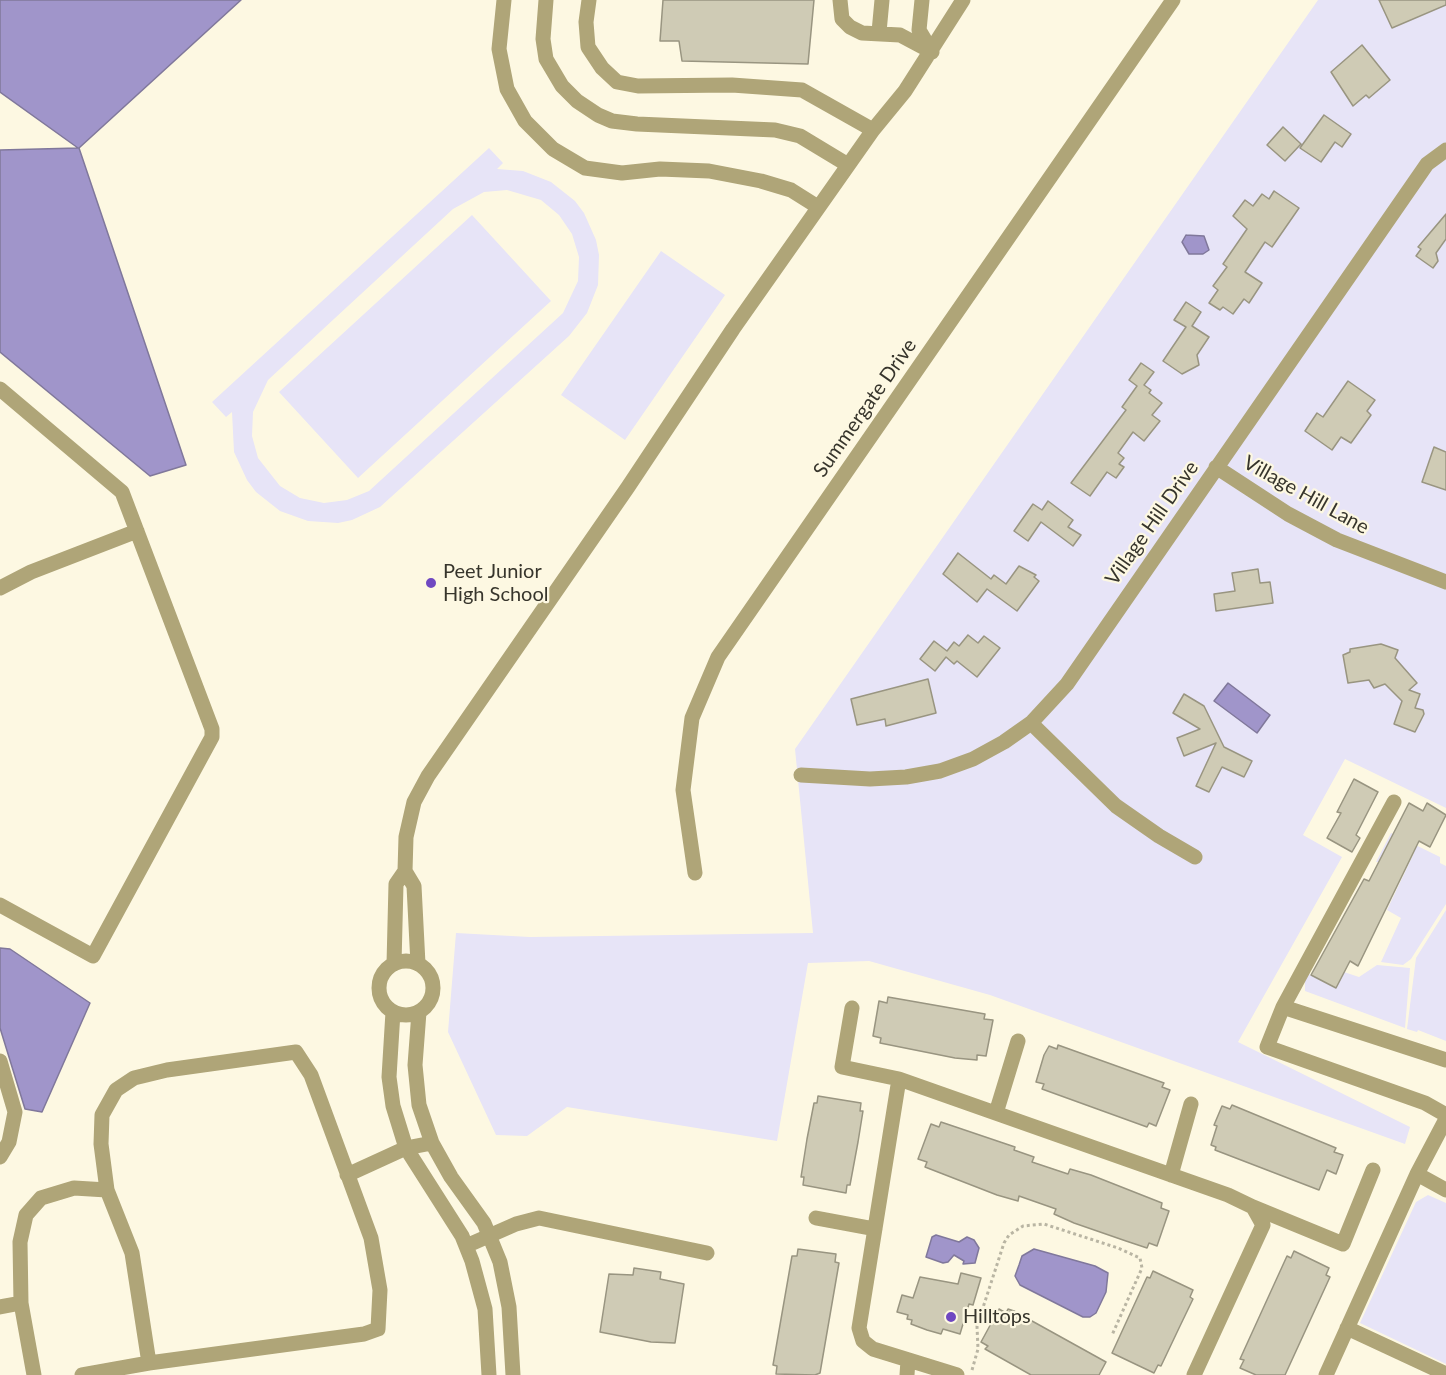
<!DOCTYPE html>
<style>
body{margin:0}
canvas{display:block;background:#fdf8e2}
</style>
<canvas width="1446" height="1375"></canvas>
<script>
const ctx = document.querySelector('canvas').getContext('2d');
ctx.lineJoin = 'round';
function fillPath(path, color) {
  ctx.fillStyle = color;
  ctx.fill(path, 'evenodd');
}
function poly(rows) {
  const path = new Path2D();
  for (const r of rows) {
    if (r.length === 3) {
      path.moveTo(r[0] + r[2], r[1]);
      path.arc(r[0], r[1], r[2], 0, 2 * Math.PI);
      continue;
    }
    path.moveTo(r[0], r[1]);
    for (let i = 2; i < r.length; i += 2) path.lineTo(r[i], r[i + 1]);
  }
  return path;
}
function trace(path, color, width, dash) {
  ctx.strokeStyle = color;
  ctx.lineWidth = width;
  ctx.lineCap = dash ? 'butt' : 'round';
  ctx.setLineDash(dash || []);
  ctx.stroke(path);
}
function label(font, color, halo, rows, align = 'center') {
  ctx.font = font + ' Lato,sans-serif';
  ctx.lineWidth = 4.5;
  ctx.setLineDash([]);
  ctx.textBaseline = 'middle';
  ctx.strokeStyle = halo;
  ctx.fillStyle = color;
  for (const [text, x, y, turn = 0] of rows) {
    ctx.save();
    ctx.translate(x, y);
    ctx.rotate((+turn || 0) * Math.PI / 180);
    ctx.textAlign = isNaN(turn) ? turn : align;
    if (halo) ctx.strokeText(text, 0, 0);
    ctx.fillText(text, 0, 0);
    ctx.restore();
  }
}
fillPath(poly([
 [1318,0,1446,0,1446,808,1345,759,1303,835,1342,857,1238,1042,1410,1127,1405,1144,990,995,869,961,808,963,777,1141,567,1107,527,1136,496,1135,448,1032,456,933,530,937,813,933,795,749],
 [489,148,503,163,497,169,523,171,551,182,575,201,584,213,596,240,599,255,598,285,587,313,569,336,380,507,352,520,338,523,308,521,280,511,256,492,247,480,234,452,232,412,226,417,212,402],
 [507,190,541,200,559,215,572,234,579,257,578,281,563,313,369,491,347,500,324,503,300,498,280,486,258,458,252,436,253,412,268,380,453,209,484,192],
 [472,215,551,301,358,478,279,392],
 [661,251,725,295,625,440,561,395],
 [1391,833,1440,857,1440,863,1446,866,1446,904,1411,959,1403,965,1381,962,1401,918,1387,910,1414,853,1390,840,1379,862,1376,862],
 [1446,910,1446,1041,1418,1030,1417,1032,1407,1029,1416,958],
 [1377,965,1410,968,1405,1028,1305,991,1305,972,1335,988,1344,972,1359,977],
 [1428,1195,1446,1203,1446,1364,1360,1323,1416,1202]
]), '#e7e4f7');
const water = poly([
 [0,0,241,0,79,148,186,465,150,476,0,352,0,150,78,148,0,92,0,0],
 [1186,235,1204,236,1209,250,1203,254,1189,254,1182,242,1186,235],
 [1228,683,1270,715,1257,733,1214,701,1228,683],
 [0,948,10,949,90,1003,42,1112,25,1109,0,1028,0,948],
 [936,1235,959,1242,967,1237,974,1240,979,1248,975,1263,963,1264,964,1261,954,1255,948,1262,943,1263,926,1257,932,1237,936,1235],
 [1034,1249,1095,1266,1108,1273,1106,1292,1096,1313,1090,1317,1083,1317,1020,1285,1015,1276,1019,1265,1022,1256,1034,1249]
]);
fillPath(water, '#a095ca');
trace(water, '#80789b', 1.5);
const building = poly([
 [663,0,814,0,808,64,682,61,679,41,660,41,663,0],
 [1379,0,1446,0,1446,5,1392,28,1379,0],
 [1362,45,1390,80,1369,98,1366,95,1353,106,1331,72,1362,45],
 [1324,115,1351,134,1342,147,1335,142,1321,162,1300,148,1324,115],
 [1283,127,1301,144,1285,161,1267,145,1283,127],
 [1274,191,1299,208,1272,247,1265,242,1245,272,1262,283,1249,303,1244,299,1233,314,1223,307,1220,310,1209,303,1218,290,1213,286,1227,267,1223,264,1247,229,1233,216,1245,200,1253,206,1262,194,1269,199,1274,191],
 [1446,214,1446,239,1436,253,1438,261,1433,268,1416,256,1421,249,1418,247,1446,214],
 [1186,302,1201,312,1192,326,1209,337,1197,355,1199,365,1182,374,1163,361,1186,327,1174,320,1186,302],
 [1141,363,1154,372,1144,385,1151,390,1149,393,1162,403,1152,415,1160,421,1144,441,1133,432,1118,453,1124,458,1119,464,1124,467,1116,478,1107,472,1090,496,1071,483,1126,410,1122,407,1137,386,1129,380,1141,363],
 [1348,381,1375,400,1367,411,1371,415,1351,443,1341,437,1332,450,1305,431,1317,413,1323,417,1348,381],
 [1434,447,1446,452,1446,490,1422,482,1434,447],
 [1048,501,1073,520,1068,527,1081,535,1073,546,1041,522,1028,541,1014,531,1033,504,1042,510,1048,501],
 [958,553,991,579,994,575,1006,584,1019,566,1036,575,1034,577,1039,581,1017,611,987,589,977,602,943,574,958,553],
 [1258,569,1260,583,1270,582,1273,603,1216,611,1214,594,1235,591,1232,573,1258,569],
 [968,635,978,643,984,636,1000,648,977,677,957,661,954,664,946,657,935,671,920,659,934,641,947,651,954,642,959,646,968,635],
 [1381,644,1398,650,1395,658,1417,683,1409,690,1420,694,1415,708,1423,710,1424,714,1415,732,1394,724,1402,701,1385,684,1374,688,1369,680,1348,683,1343,655,1350,652,1350,649,1381,644],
 [928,679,936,713,886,726,885,719,857,725,851,699,928,679],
 [1184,694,1204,706,1224,747,1252,761,1244,777,1222,767,1209,792,1196,786,1216,743,1184,756,1177,738,1200,729,1173,713,1184,694],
 [1354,779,1378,792,1356,835,1360,838,1352,852,1327,838,1341,813,1337,812,1354,779],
 [1409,803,1423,811,1427,803,1446,815,1430,847,1419,841,1358,966,1350,961,1336,988,1311,975,1364,879,1369,881,1409,803],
 [888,997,985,1014,984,1019,993,1020,986,1056,977,1055,977,1060,955,1058,880,1043,881,1038,873,1036,879,1001,887,1003,888,997],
 [1058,1045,1164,1083,1162,1087,1170,1090,1156,1126,1149,1123,1147,1127,1042,1089,1044,1084,1036,1082,1044,1055,1049,1046,1057,1049,1058,1045],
 [818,1096,861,1103,860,1111,863,1111,858,1142,850,1185,847,1185,846,1193,803,1185,804,1177,801,1177,807,1139,814,1103,817,1103,818,1096],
 [1232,1105,1336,1148,1334,1152,1343,1155,1336,1174,1327,1170,1319,1190,1215,1150,1216,1147,1211,1145,1217,1126,1214,1125,1222,1106,1230,1109,1232,1105],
 [941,1122,1015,1147,1014,1150,1034,1157,1032,1162,1068,1174,1070,1169,1091,1175,1162,1203,1161,1208,1169,1211,1157,1246,1149,1243,1147,1248,1126,1241,1074,1223,1054,1214,1056,1209,1019,1196,1018,1201,997,1195,925,1167,927,1162,918,1159,931,1124,939,1127,941,1122],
 [798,1249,836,1254,835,1262,839,1263,820,1373,815,1375,776,1374,777,1366,773,1365,792,1256,797,1256,798,1249],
 [1294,1251,1329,1268,1326,1275,1330,1277,1285,1375,1256,1375,1240,1368,1244,1360,1240,1359,1287,1256,1291,1258,1294,1251],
 [634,1268,661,1272,660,1279,684,1284,675,1343,651,1342,600,1332,609,1274,633,1275,634,1268],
 [1153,1271,1193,1290,1190,1297,1193,1299,1180,1326,1161,1366,1158,1365,1154,1373,1112,1353,1147,1277,1150,1278,1153,1271],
 [961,1273,981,1278,973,1305,969,1304,960,1334,943,1329,941,1334,927,1330,911,1324,912,1320,907,1319,908,1315,897,1312,902,1295,913,1298,920,1277,958,1284,961,1273],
 [999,1309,1006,1313,1008,1309,1014,1311,1106,1362,1099,1375,1031,1375,985,1349,988,1346,981,1342,999,1309]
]);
fillPath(building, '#cfcbb5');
trace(building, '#999581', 1.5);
trace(poly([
 [972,1370,978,1349,977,1326,1004,1243,1009,1235,1023,1226,1044,1224,1118,1248,1140,1258,1142,1268,1112,1335]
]), '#b9b5a3', 3, [3, 3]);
trace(poly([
 [504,0,499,49,507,89,525,121,553,149,585,168,622,173,660,169,709,171,761,181,791,190,818,207],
 [546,0,543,39,546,59,562,86,577,101,598,115,612,121,637,124,775,130,800,136,848,165],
 [589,0,586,22,588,47,602,68,617,82,638,86,732,85,802,90,873,130],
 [840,0,842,19,850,27,862,33,900,35,932,52],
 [922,0,919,30,932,52],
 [879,32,882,0],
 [0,389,122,492,212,729,212,737,93,956,0,905],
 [1216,467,1288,514,1337,540,1446,582],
 [0,588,31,572,137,531],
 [1031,723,1116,806,1159,836,1195,857],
 [801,775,870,779,906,777,940,771,973,759,1004,742,1031,723,1067,684,1427,164,1446,150],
 [405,871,414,886,418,964],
 [695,873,683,790,692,718,718,657,1173,0],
 [406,988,27],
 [394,964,396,884,405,871,406,837,414,802,428,776,628,487,733,329,873,130,905,91,963,0],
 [1283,1007,1394,802],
 [852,1008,842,1067,899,1079,859,1328,863,1341,873,1349,957,1375],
 [393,1012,389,1077,393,1106,406,1148,462,1236,472,1261,485,1309,489,1375],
 [419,1012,415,1065,419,1105,432,1143,451,1177,484,1223,500,1262,509,1307,513,1375],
 [1446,1060,1283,1007,1267,1047,1425,1103,1446,1115],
 [0,1061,15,1112,9,1142,0,1157],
 [899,1079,1228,1195,1253,1207,1263,1225,1194,1375],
 [996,1113,1018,1041],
 [1446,1119,1417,1174,1446,1190],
 [347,1175,406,1148,432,1143],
 [1171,1175,1191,1104],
 [1253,1207,1343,1244,1373,1170],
 [816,1218,875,1229],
 [466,1246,516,1224,539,1218,707,1253],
 [21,1303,34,1375],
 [0,1307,21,1303,20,1242,26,1215,41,1198,74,1188,107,1190],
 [1347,1328,1446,1374],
 [82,1375,149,1363,132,1253,107,1190,101,1144,102,1115,116,1090,134,1078,167,1070,296,1052,311,1075,371,1238,380,1290,378,1329,364,1334,149,1363],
 [907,1375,908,1360],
 [1326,1375,1417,1174]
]), '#afa578', 15);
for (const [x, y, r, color] of [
 [431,583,6,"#6f48c1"],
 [951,1317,6,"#6f48c1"]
]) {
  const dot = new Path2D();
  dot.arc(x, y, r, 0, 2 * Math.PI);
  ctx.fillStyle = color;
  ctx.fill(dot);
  trace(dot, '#fdf8e2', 2);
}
label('20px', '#37352c', '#fdf8e2', [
 ["Summergate Drive",865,408,-55],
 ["Village Hill Lane",1306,495,29],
 ["Village Hill Drive",1152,523,-55]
]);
label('20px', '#37352c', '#fdf8e2', [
 ["Peet Junior",443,572],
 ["High School",443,595],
 ["Hilltops",963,1317]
], 'left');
</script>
